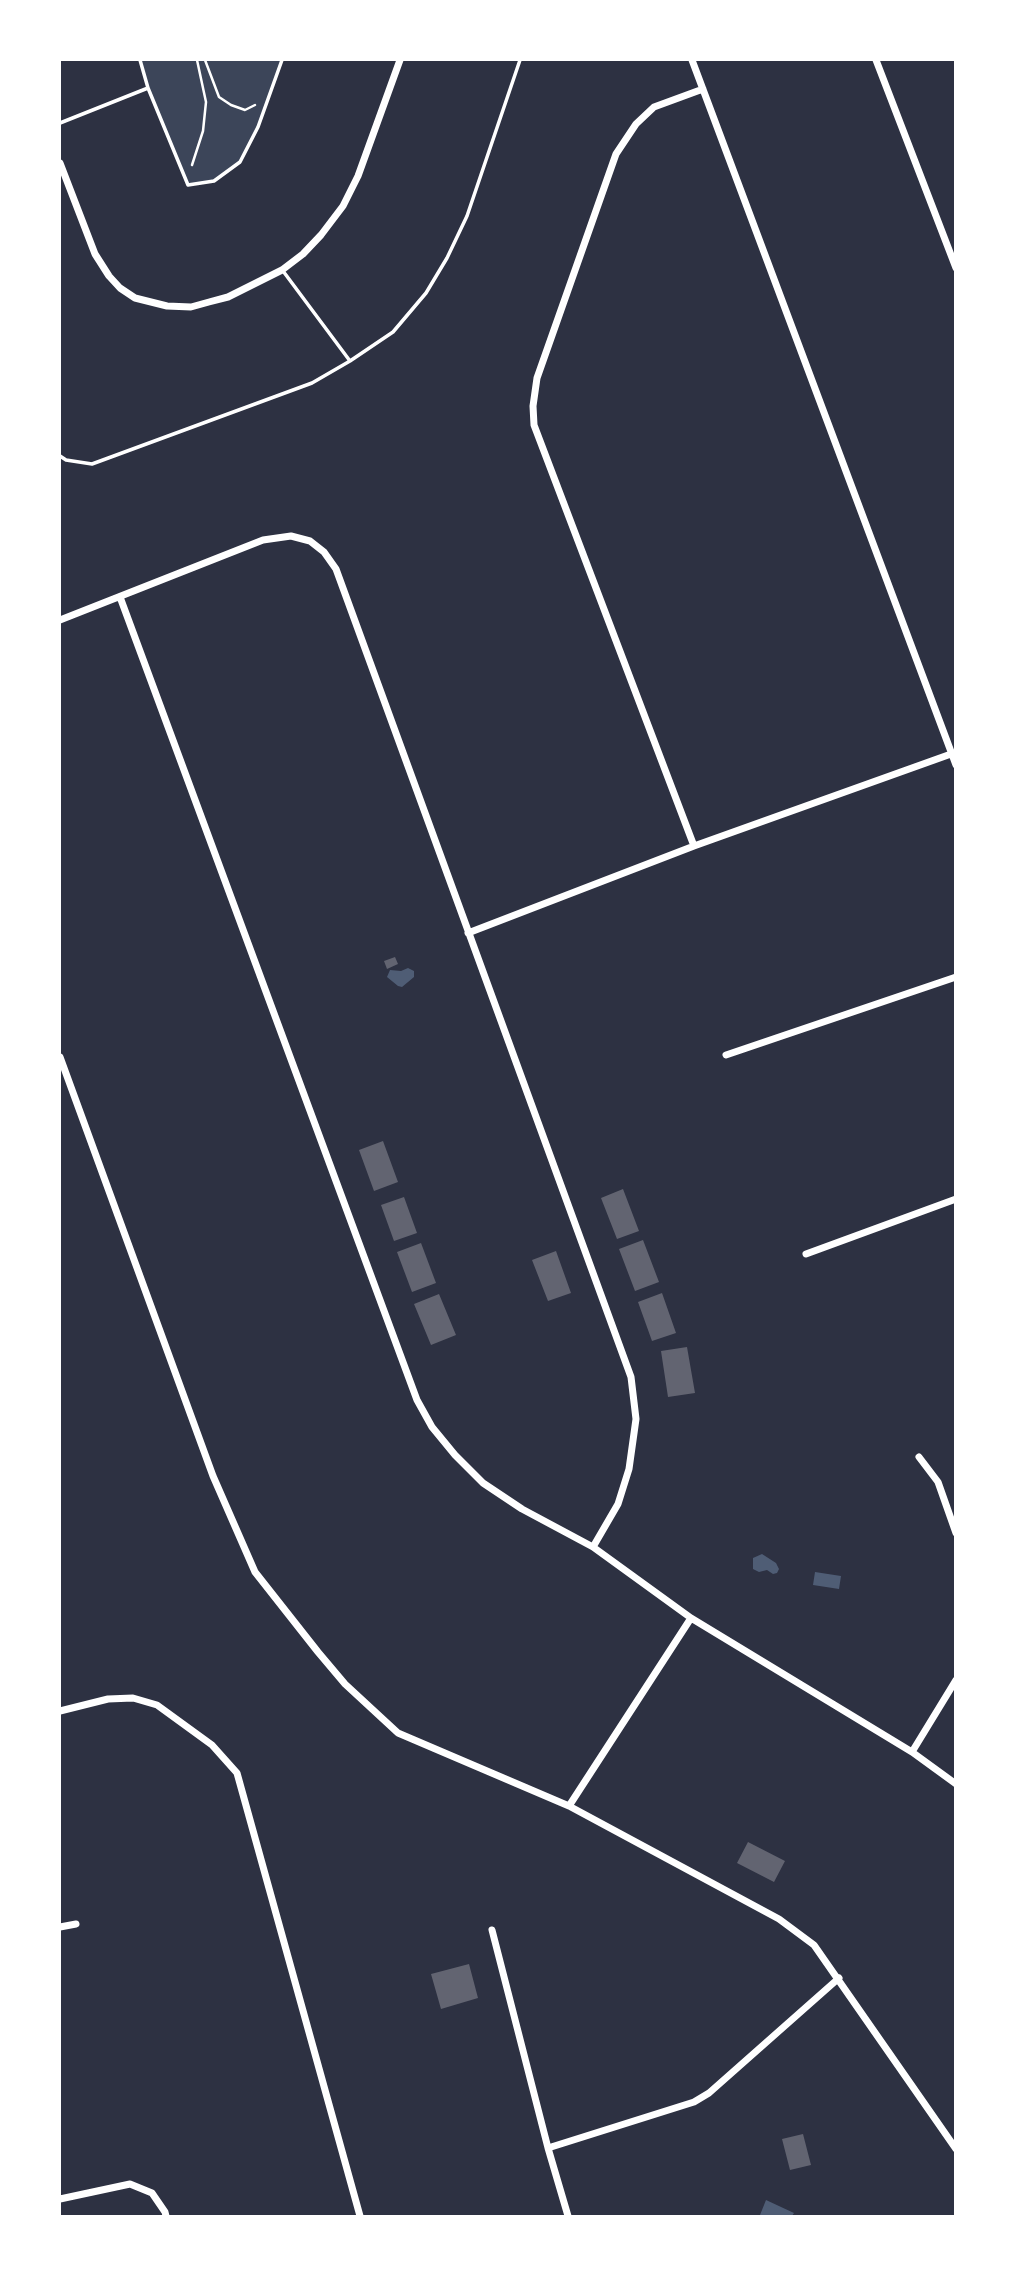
<!DOCTYPE html>
<style>
body{margin:0}
#map{position:relative;width:1015px;height:2276px;overflow:hidden;background:#2d3142;font-family:"Asap Condensed",sans-serif}
canvas{display:block}
.frame{position:absolute;inset:0;border:61px solid #fff;pointer-events:none}
</style>
<div id="map">
<canvas width="1015" height="2276"></canvas>
<div class="frame"></div>
</div>
<script>
const ctx = document.querySelector('canvas').getContext('2d');
ctx.lineJoin = 'round';
function fillPath(path, color) {
  ctx.fillStyle = color;
  ctx.fill(path, 'evenodd');
}
function poly(rows) {
  const path = new Path2D();
  for (const r of rows) {
    path.moveTo(r[0], r[1]);
    for (let i = 2; i < r.length; i += 2) path.lineTo(r[i], r[i + 1]);
  }
  return path;
}
function trace(path, color, width, dash) {
  ctx.strokeStyle = color;
  ctx.lineWidth = width;
  ctx.lineCap = dash ? 'butt' : 'round';
  ctx.setLineDash(dash || []);
  ctx.stroke(path);
}
fillPath(poly([
 [140,60,282,60,258,127,240,162,214,181,188,185,148,88]
]), '#3c4559');
fillPath(poly([
 [408,968,414,971,414,977,402,987,398,986,387,977,390,970,401,971],
 [762,1554,776,1563,779,1569,777,1573,773,1574,767,1570,759,1572,753,1569,753,1558],
 [815,1572,841,1576,839,1589,813,1585],
 [766,2200,794,2213,792,2216,760,2215]
]), '#4f5d75');
fillPath(poly([
 [395,957,398,964,387,969,384,961],
 [383,1141,398,1182,374,1191,359,1150],
 [623,1189,639,1231,617,1239,601,1198],
 [404,1197,417,1233,394,1241,381,1205],
 [643,1240,659,1282,635,1291,619,1249],
 [421,1243,436,1283,412,1292,397,1252],
 [556,1251,571,1293,548,1301,532,1260],
 [662,1293,676,1333,652,1341,638,1302],
 [439,1294,456,1335,431,1345,414,1304],
 [687,1347,695,1393,668,1397,661,1351],
 [748,1842,785,1861,774,1882,737,1863],
 [469,1964,478,1998,441,2009,431,1974],
 [803,2134,811,2165,790,2170,782,2139]
]), '#626471');
trace(poly([
 [205,60,219,97,231,105,245,110,255,105],
 [192,165,203,131,206,102,197,60]
]), '#fff', 2.5);
trace(poly([
 [148,88,188,185,214,181,240,162,258,127,282,60],
 [60,123,148,88,140,60],
 [350,361,393,332,426,293,447,258,467,216,520,60],
 [60,456,66,460,92,464,312,383,350,361,283,271]
]), '#fff', 3.5);
trace(poly([
 [692,60,956,765],
 [876,60,956,268],
 [60,163,95,254,109,276,120,288,135,298,167,306,191,307,209,302,228,297,282,270,303,254,321,235,343,206,358,176,400,60],
 [120,597,417,1400,432,1427,455,1455,483,1483,522,1509,593,1547,691,1618,912,1752,956,1784],
 [60,620,263,540,291,536,310,541,324,552,336,569,631,1377,636,1419,629,1469,618,1504,593,1547],
 [694,846,534,425,533,406,537,378,616,154,636,124,654,107,703,89],
 [468,933,694,846,951,754],
 [726,1055,956,977],
 [60,1057,213,1476,255,1572,318,1652,345,1684,398,1733,569,1806,779,1919,814,1945,956,2149],
 [806,1254,956,1199],
 [919,1457,938,1482,956,1533],
 [60,1711,108,1699,133,1698,157,1705,212,1745,237,1773,360,2216],
 [912,1752,956,1680],
 [569,1806,691,1618],
 [60,1927,76,1924],
 [492,1930,548,2148,568,2216],
 [548,2148,694,2102,709,2093,839,1978],
 [60,2199,130,2184,152,2193,165,2212,166,2216]
]), '#fff', 7);
</script>
